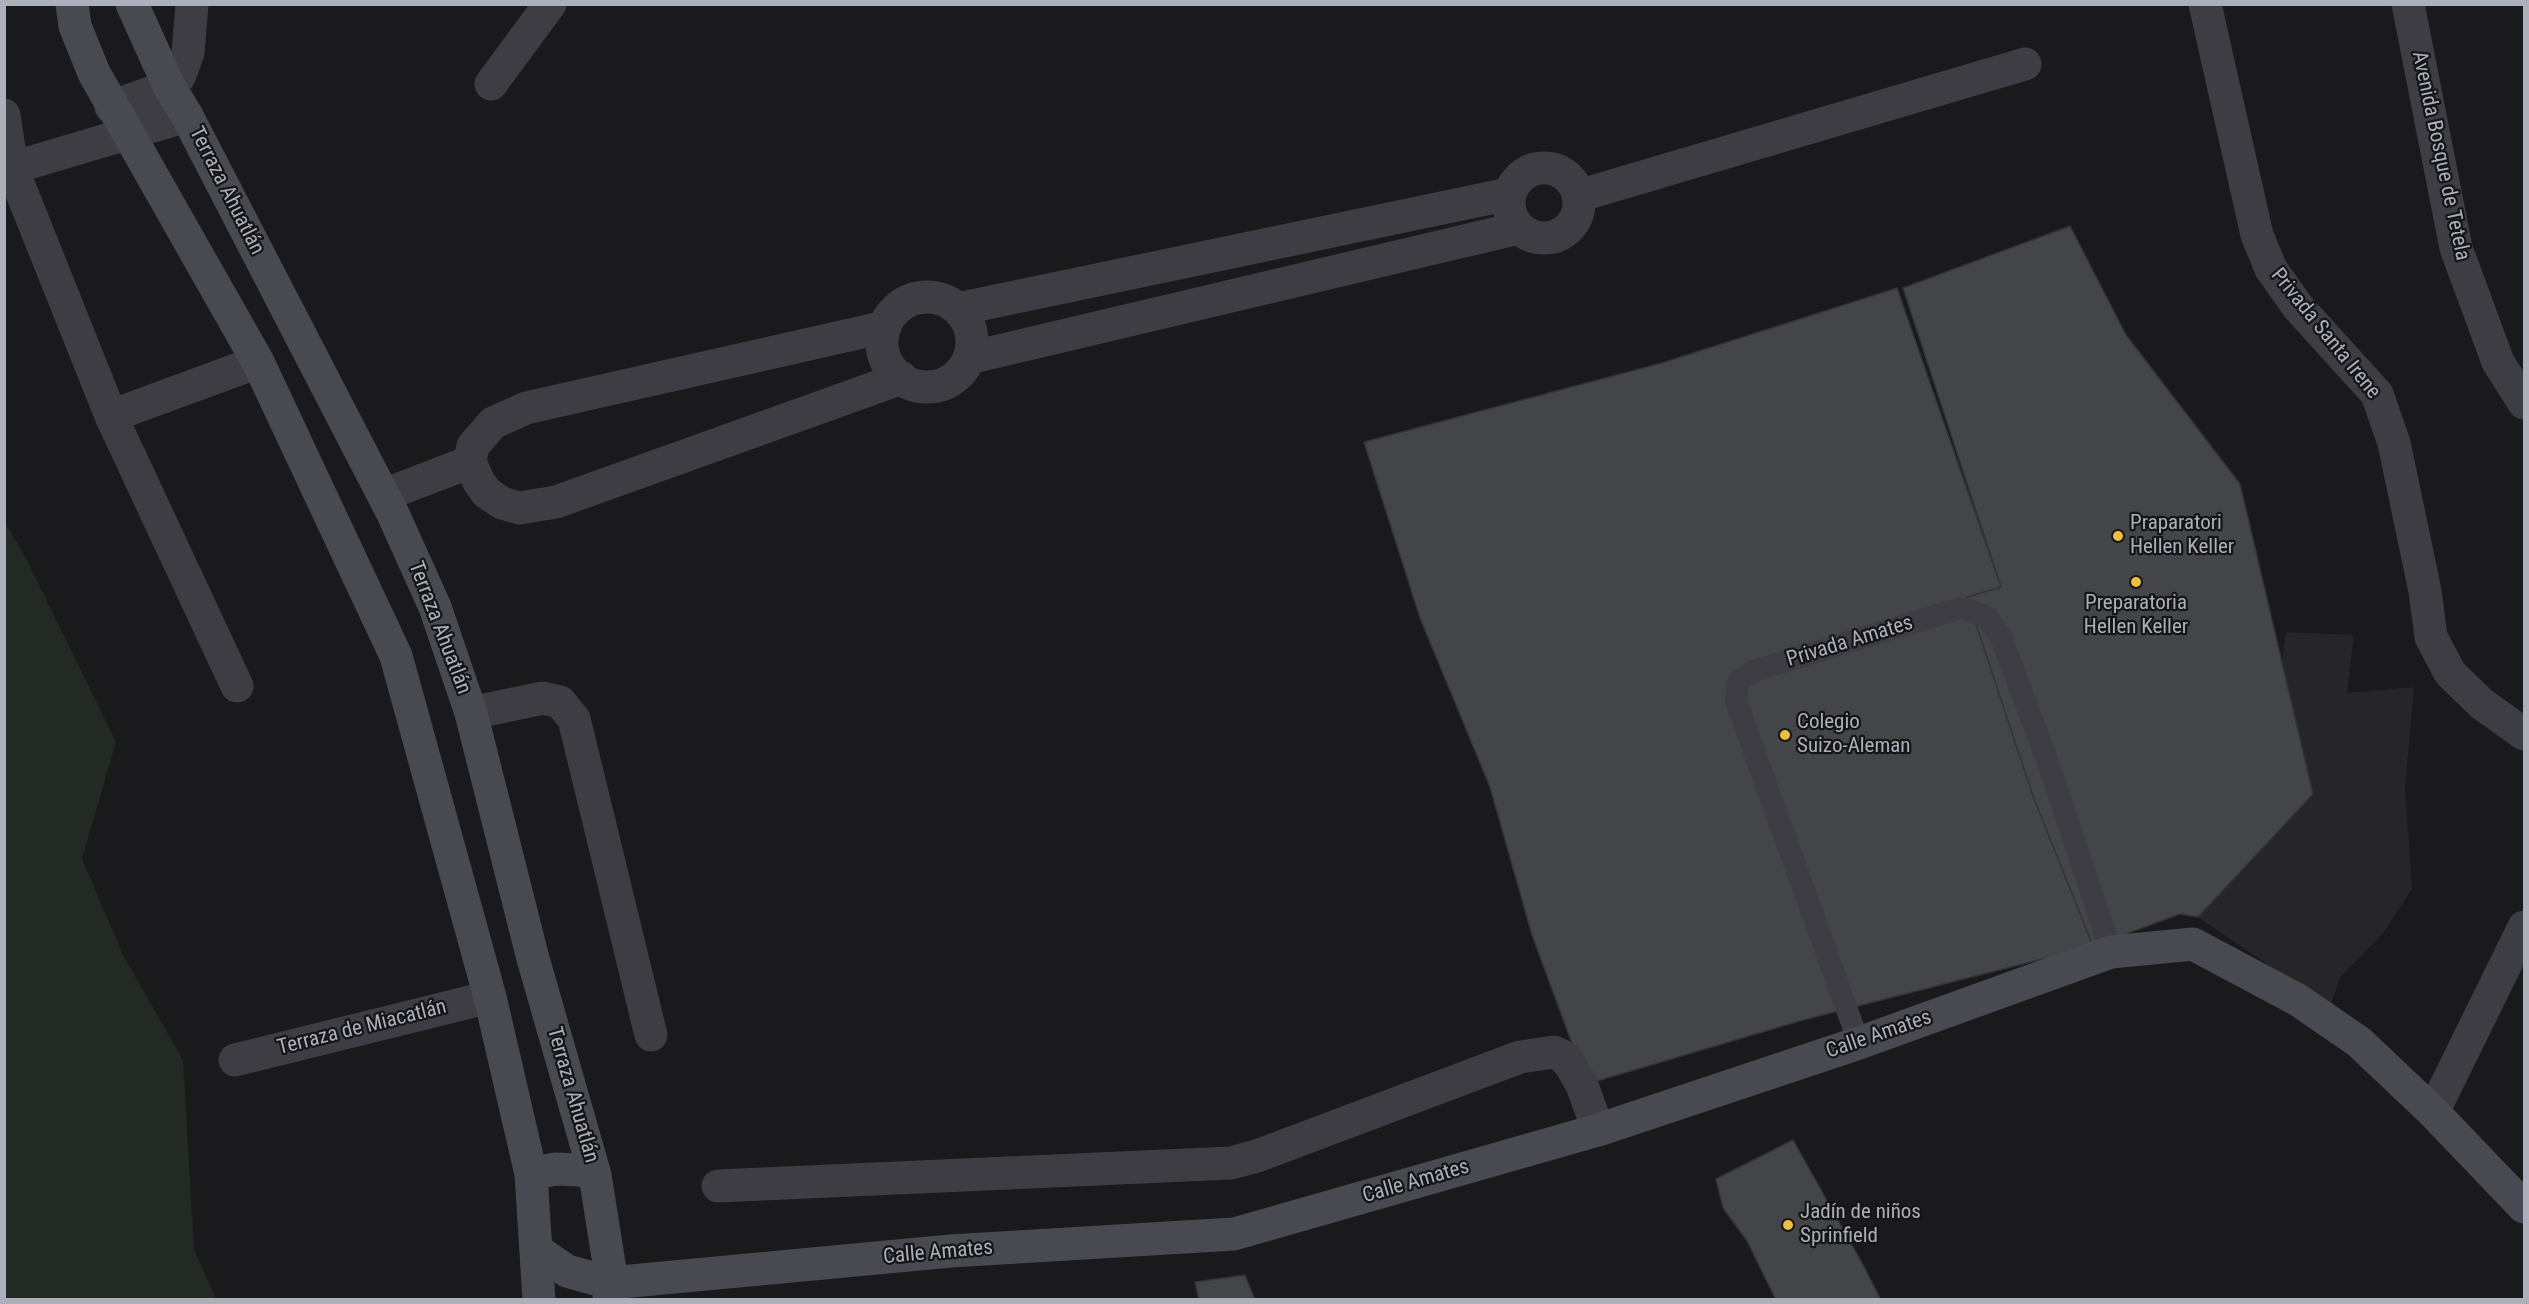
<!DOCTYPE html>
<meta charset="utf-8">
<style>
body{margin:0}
#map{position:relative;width:2529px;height:1304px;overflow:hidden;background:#1a1a1c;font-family:"Roboto Condensed",sans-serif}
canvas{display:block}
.frame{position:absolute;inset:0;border:6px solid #adb0bb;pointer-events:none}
</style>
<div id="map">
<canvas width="2529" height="1304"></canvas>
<div class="frame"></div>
</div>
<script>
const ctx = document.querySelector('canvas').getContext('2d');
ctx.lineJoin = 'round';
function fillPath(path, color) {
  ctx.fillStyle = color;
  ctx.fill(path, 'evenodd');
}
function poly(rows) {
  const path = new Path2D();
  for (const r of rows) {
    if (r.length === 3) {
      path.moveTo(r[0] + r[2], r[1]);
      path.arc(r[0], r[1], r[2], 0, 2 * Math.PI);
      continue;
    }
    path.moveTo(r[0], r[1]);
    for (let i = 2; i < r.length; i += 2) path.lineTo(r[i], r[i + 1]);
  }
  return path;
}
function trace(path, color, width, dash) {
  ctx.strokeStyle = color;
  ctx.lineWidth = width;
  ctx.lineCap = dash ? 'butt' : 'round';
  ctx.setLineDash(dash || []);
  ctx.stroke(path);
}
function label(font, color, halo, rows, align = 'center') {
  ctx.font = font + ' "Roboto Condensed",sans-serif';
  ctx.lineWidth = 4.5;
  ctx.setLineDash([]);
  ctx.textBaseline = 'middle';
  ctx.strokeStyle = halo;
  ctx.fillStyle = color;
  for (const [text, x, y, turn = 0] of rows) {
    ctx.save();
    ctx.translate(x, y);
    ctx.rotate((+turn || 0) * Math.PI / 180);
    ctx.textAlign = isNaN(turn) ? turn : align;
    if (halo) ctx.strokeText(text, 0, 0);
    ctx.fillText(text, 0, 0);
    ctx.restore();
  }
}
fillPath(poly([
 [2286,632,2354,635,2347,693,2414,687,2405,788,2412,889,2383,933,2340,978,2330,1007,2198,917,2313,794,2282,661]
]), '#262629');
fillPath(poly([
 [4,521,25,556,116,742,82,859,123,955,183,1060,194,1249,216,1299,5,1299]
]), '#222a23');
const building = poly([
 [2070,226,2126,335,2240,484,2313,794,2198,917,2180,914,2093,946,2033,796,1967,597,2001,587,1903,288,2070,226],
 [1897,288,2001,587,1967,597,2033,796,2093,946,1803,1020,1587,1084,1532,935,1490,787,1420,618,1364,442,1662,363,1897,288],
 [1793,1140,1861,1261,1881,1300,1776,1300,1747,1241,1723,1208,1716,1179,1793,1140],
 [1245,1275,1255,1300,1199,1300,1195,1282,1245,1275]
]);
fillPath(building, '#444549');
trace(building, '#343438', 1.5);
trace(poly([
 [1859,1043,1736,701,1738,682,1753,671,1961,608,1986,616,2001,637,2047,760,2111,952]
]), '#3d3d43', 22);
trace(poly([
 [2205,4,2257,235,2271,269,2298,307,2377,394,2394,443,2425,591,2431,637,2450,673,2482,704,2524,734],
 [2408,4,2456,248,2498,362,2524,403],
 [491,84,550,4],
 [111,107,169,86,179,77,188,53,192,4],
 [4,115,12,168,111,416,237,686],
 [1544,203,35],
 [12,168,187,116],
 [1578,196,2025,64],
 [927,342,45],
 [958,309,1509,194],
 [885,327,526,408,493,423,473,446,470,462,479,482,487,493,502,503,519,508,556,502,902,378],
 [969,358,1519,228],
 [111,416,258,362],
 [384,495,470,462],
 [471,713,543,698,560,702,574,719,651,1035],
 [235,1060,490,997],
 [2433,1112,2524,927],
 [718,1186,1231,1163,1257,1156,1520,1057,1554,1052,1564,1057,1571,1066,1582,1085,1598,1130]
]), '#3d3d43', 33);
trace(poly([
 [72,4,75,26,94,73,258,362,396,656,490,997,531,1174,539,1300],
 [132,4,169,86,187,116,393,514,435,607,471,713,532,955,595,1175,610,1270,609,1300],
 [531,1174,555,1169,580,1170,595,1175],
 [536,1250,567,1271,610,1283,951,1251,1234,1234,1598,1130,1859,1043,2111,952,2193,944,2298,1000,2359,1042,2433,1112,2524,1207]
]), '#494a51', 33);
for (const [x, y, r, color] of [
 [2118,536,6,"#ecbf42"],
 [2136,582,6,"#ecbf42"],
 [1785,735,6,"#ecbf42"],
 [1788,1225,6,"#ecbf42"]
]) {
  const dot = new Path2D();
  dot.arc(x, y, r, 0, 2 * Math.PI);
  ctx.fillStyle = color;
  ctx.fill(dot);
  trace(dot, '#151517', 2);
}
label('21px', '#adb0bb', '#151517', [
 ["Avenida Bosque de Tetela",2440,156,78],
 ["Terraza Ahuatlán",226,191,63],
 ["Privada Santa Irene",2325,334,51],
 ["Terraza Ahuatlán",439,628,69],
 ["Privada Amates",1850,642,-17],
 ["Terraza de Miacatlán",362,1028,-14],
 ["Calle Amates",1879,1035,-19],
 ["Terraza Ahuatlán",572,1095,74],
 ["Calle Amates",1416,1182,-16],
 ["Calle Amates",938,1253,-5]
]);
label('21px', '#adb0bb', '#151517', [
 ["Praparatori",2130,524],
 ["Hellen Keller",2130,548],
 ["Preparatoria",2136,604,"center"],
 ["Hellen Keller",2136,628,"center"],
 ["Colegio",1797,723],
 ["Suizo-Aleman",1797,747],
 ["Jadín de niños",1800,1213],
 ["Sprinfield",1800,1237]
], 'left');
</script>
